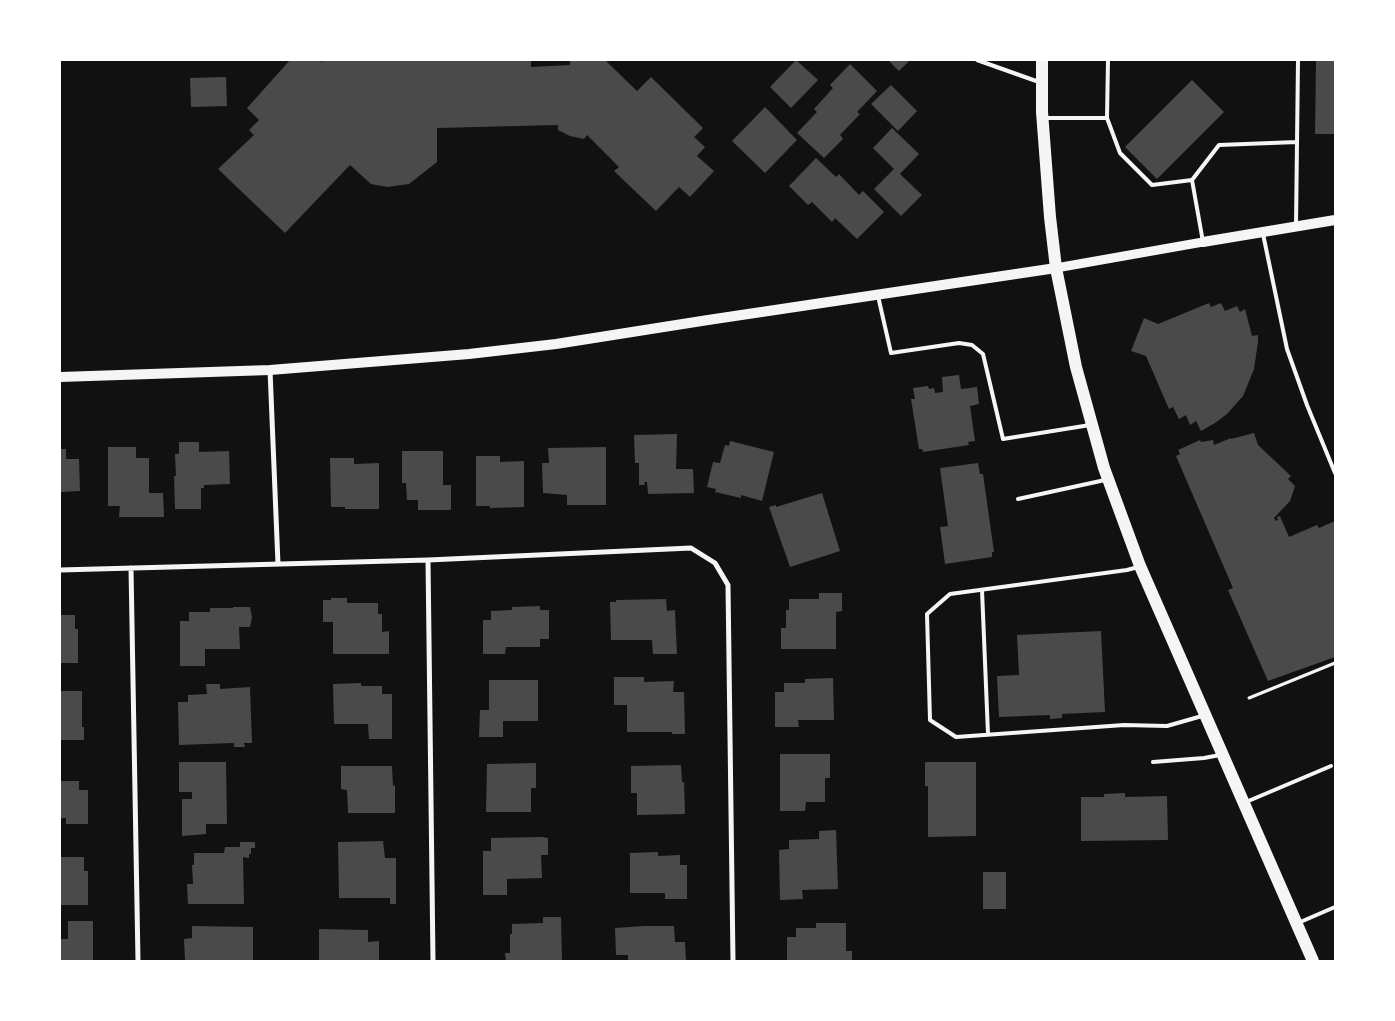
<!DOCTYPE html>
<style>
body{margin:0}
#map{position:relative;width:1395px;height:1021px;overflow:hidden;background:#111;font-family:Lato,sans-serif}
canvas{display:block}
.frame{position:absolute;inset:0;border:61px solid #fff;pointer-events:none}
</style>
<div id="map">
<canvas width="1395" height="1021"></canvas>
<div class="frame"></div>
</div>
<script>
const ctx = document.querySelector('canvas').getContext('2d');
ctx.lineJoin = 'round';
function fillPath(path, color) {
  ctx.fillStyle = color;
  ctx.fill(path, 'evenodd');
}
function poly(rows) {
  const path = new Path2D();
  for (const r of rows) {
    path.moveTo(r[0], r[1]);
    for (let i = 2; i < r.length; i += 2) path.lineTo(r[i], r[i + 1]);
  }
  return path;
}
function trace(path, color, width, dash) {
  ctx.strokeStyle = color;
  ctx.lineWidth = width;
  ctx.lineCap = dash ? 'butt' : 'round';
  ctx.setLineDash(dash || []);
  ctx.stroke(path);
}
fillPath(poly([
 [290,60,320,60,322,62,324,60,531,60,531,67,570,65,570,60,605,60,637,91,651,77,703,128,694,137,705,147,697,156,714,171,690,197,679,187,656,211,614,171,619,167,587,135,584,139,570,136,558,130,558,125,437,128,437,162,409,184,387,187,371,184,350,165,285,233,218,169,254,135,249,130,259,120,247,108],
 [796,60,818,80,791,108,770,87],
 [888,60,910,60,899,71],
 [1316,60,1335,60,1335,134,1315,134],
 [850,64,877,91,857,112,860,114,840,135,843,139,824,158,797,133,817,112,814,109,833,88,830,85],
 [226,77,227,106,191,107,190,78],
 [1192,80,1224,112,1157,179,1125,147],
 [891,85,917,111,898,131,871,104],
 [765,107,797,140,765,173,732,141],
 [892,128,919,154,900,174,922,195,901,216,874,189,894,169,873,148],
 [816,158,836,177,839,174,859,195,863,191,884,212,857,239,835,218,832,222,812,202,808,205,789,186],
 [1209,303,1211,307,1221,303,1225,311,1237,306,1240,312,1245,309,1252,336,1258,335,1258,342,1254,369,1243,396,1227,414,1215,423,1201,431,1196,421,1190,425,1186,415,1179,419,1173,407,1169,409,1146,356,1131,351,1144,318,1158,324],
 [959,375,961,389,977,387,979,404,970,406,975,441,968,442,969,445,923,452,922,449,919,449,911,399,915,399,913,388,928,386,929,389,934,388,935,393,943,392,942,377],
 [1254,433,1258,445,1291,476,1288,479,1295,486,1290,501,1274,518,1276,521,1278,520,1277,517,1280,516,1289,537,1317,525,1319,528,1335,521,1335,657,1268,681,1228,590,1233,588,1176,456,1180,454,1178,450,1200,440,1201,442,1213,440,1214,445,1231,438,1231,439],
 [677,434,676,469,693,469,694,493,648,494,647,482,644,482,645,485,639,485,639,463,635,463,634,435],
 [730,441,774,452,762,501,741,495,741,498,715,492,716,489,707,487,713,462,720,463,725,445,729,446],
 [179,442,199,442,199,452,229,451,230,484,204,485,204,488,201,488,201,509,175,509,174,476,176,476,175,454,179,454],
 [108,447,136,447,136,458,149,458,149,493,163,493,164,517,119,517,120,506,108,506],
 [606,447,606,505,567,505,567,495,543,493,542,463,549,463,548,448],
 [60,449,66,449,66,459,79,459,80,491,60,492],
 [402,451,443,451,443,485,451,485,451,510,418,510,418,500,407,500,406,483,402,483],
 [476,456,500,456,500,462,524,461,524,507,490,508,490,506,476,506],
 [330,458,354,458,354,464,379,463,379,509,345,509,345,507,331,507],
 [978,463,980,474,983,474,994,552,992,552,992,557,945,564,940,527,948,526,940,468],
 [822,493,840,551,790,567,769,507,776,505,776,507],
 [819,593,842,593,842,611,836,612,836,649,781,649,781,628,786,628,786,610,789,610,789,599,819,599],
 [331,598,347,598,347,603,378,603,378,614,382,614,382,632,389,631,389,654,333,654,333,622,323,622,323,600,331,600],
 [666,599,667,611,675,610,677,654,653,654,652,640,611,640,610,602,616,602,616,600],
 [540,606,540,610,549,610,549,639,540,639,540,647,506,647,505,654,483,654,483,620,491,620,491,611,512,610,512,607],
 [233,607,250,607,252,617,250,627,239,627,240,649,205,649,205,666,180,666,180,621,189,621,189,612,210,612,210,608,233,608],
 [60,615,75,615,75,629,78,629,78,663,60,663],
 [1101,631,1105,712,1062,714,1062,718,1050,719,1050,715,999,717,997,676,1019,675,1017,635],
 [614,677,644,677,644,682,674,681,673,692,684,692,685,734,672,734,672,732,627,732,627,705,614,705],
 [833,678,834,720,798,720,799,727,775,727,775,692,784,692,784,683,805,683,805,679],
 [489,680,538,680,538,721,503,721,503,737,479,737,480,710,489,710],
 [361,683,361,686,382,686,382,694,392,694,392,739,369,739,368,724,334,724,333,684],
 [206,684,220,684,220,689,250,687,252,743,244,743,245,747,234,747,234,743,179,745,178,702,188,702,188,695,207,694],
 [60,691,82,691,82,727,84,727,84,740,60,740],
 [780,754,830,754,830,778,825,778,825,802,806,802,805,811,780,811],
 [179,762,226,762,227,824,206,824,206,834,182,836,182,799,192,799,192,792,179,792],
 [925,762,976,762,976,836,928,837,928,786,925,786],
 [536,763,536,788,531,788,531,812,486,812,487,764],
 [681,765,682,782,684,782,685,814,637,815,637,793,631,793,631,766],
 [341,766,392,766,393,786,395,785,395,813,348,813,347,790,341,789],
 [60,781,79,781,79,790,88,790,88,824,66,824,66,818,60,818],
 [1125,793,1125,797,1167,796,1168,840,1081,841,1081,797,1104,797,1104,794],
 [836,830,838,889,802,890,803,899,780,900,779,850,789,849,789,840,819,839,819,831],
 [542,837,548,838,548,855,541,855,542,878,507,879,507,895,483,895,483,851,491,851,491,838],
 [383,841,385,858,396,858,396,904,390,904,390,898,339,898,338,842],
 [240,842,255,842,255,848,251,848,251,854,249,854,249,858,243,857,244,904,188,904,187,884,193,884,192,865,194,865,194,853,224,853,225,847,240,847],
 [658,852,658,856,680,855,680,865,687,865,687,899,665,899,665,893,630,893,630,853],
 [60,857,84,857,84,871,88,871,88,905,60,905],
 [983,872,1006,872,1006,909,983,909],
 [543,917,561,917,562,961,506,961,505,953,510,953,510,934,512,934,512,924,543,923],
 [68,921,93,921,93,961,60,961,60,939,68,939],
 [816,923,846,923,846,951,852,951,852,961,787,961,787,937,796,937,796,928,816,928],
 [192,926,253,927,253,961,185,961,184,939,192,938],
 [644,926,674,926,675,942,685,942,686,961,628,961,628,955,616,955,615,928],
 [319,929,368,930,368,942,379,941,379,961,319,961]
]), '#4a4a4a');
trace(poly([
 [1249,698,1335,663]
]), '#f5f5f5', 3);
trace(poly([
 [977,60,1039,82],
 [1108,60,1107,118,1120,153,1152,185,1192,180,1219,145,1297,142],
 [1045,118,1107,118],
 [1192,180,1203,242],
 [1296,225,1298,60],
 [1263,234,1287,349,1307,405,1335,473],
 [878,296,891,353,959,343,972,345,983,354,1003,439,1090,425],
 [1018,499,1105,480],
 [1138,567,1127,570,950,594,927,614,930,720,956,737,1124,725,1167,726,1202,716],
 [982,590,988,734],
 [1153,762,1204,758,1220,755],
 [1246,802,1331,766],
 [1298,923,1335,907]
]), '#f5f5f5', 4);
trace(poly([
 [270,370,278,564],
 [428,560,433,961],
 [131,568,138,961],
 [60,570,428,560,691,548,715,563,728,585,733,961]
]), '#f5f5f5', 5);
trace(poly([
 [1056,268,1203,242]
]), '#f5f5f5', 9);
trace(poly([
 [1203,242,1335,220],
 [60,377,270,370,469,354,556,344,708,320,1056,268]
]), '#f5f5f5', 10);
trace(poly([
 [1042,60,1042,112,1050,217,1056,268,1076,367,1104,468,1140,566,1313,961]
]), '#f5f5f5', 12);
</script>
